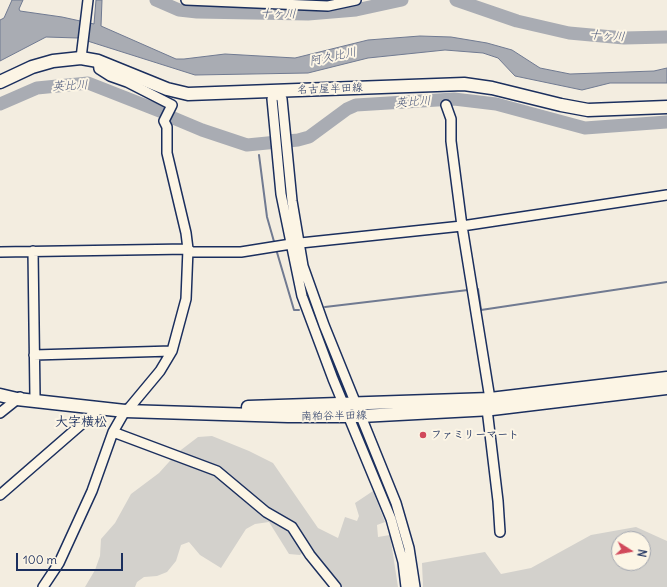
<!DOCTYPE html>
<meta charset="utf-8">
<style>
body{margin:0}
#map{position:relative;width:667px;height:587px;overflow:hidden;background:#f3ede0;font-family:Delius,sans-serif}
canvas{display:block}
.north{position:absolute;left:611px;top:531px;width:40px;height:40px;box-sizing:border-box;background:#fcf5e5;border:1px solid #a2a6af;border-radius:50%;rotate:101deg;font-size:11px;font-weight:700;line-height:16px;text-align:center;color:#1b2f5e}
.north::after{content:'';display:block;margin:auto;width:14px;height:18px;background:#d1495b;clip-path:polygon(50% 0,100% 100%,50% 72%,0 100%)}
.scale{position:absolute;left:16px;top:553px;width:107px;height:18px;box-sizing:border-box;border:2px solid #1b2f5e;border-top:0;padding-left:5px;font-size:12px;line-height:14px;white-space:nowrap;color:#1b2f5e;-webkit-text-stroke:3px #fcf5e5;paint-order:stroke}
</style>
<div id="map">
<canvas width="667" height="587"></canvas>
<div class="north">N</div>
<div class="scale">100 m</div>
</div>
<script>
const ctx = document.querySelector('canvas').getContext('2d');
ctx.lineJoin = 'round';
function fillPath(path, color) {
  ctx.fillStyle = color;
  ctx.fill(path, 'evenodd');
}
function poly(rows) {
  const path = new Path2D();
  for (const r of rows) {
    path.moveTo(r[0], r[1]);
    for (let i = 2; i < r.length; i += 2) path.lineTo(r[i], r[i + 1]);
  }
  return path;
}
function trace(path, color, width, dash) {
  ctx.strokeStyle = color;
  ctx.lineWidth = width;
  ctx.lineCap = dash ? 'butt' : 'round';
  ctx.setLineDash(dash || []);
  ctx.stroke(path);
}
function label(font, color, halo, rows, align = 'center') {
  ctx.font = font + ' Delius,"Klee One",sans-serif';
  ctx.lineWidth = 4;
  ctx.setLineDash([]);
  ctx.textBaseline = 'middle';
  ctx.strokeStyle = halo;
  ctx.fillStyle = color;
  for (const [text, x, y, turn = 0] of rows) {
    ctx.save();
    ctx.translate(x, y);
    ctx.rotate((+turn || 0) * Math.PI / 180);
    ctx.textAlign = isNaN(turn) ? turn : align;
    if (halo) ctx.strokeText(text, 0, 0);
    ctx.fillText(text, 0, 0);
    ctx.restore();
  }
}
fillPath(poly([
 [212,436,249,451,273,463,318,528,338,538,345,517,357,521,359,516,355,503,373,491,385,522,377,525,378,537,390,535,398,587,328,587,306,550,300,555,289,554,269,522,255,524,246,529,221,568,200,555,189,542,181,545,176,561,167,572,157,576,144,577,137,582,135,587,85,587,95,570,100,556,101,539,115,523,131,494,159,473,177,453,198,437],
 [636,527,667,541,667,587,423,587,422,563,485,552,501,574,531,568,591,535],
 [619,539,643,539,643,563,619,563]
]), '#d3d1cc');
const water = poly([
 [12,0,23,0,19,9,20,11,62,17,94,24,96,0,102,0,101,26,176,59,184,59,225,54,295,58,368,40,420,36,451,37,487,43,512,50,540,68,570,74,654,71,667,68,667,83,610,83,582,90,515,76,498,58,483,53,445,50,368,58,308,73,195,75,78,38,46,37,0,61,0,20,4,18,12,0]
]);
fillPath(water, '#a9acb3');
trace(water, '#707a91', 1);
trace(poly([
 [259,155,267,217,275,245],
 [276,249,294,310,299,310],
 [478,289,481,310,667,282],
 [325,307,468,290]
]), '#707a91', 2);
trace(poly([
 [156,0,179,10,197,12,308,14,356,10,402,0],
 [456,0,517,21,569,33,624,38,667,37],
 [0,104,37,88,88,83,162,112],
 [171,117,202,130,247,145,298,140,309,137,347,109,356,105,454,99,496,104,585,128,667,122]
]), '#a9acb3', 13);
const minor = poly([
 [186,0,328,6,356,0],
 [81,58,88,0],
 [446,105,451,119,451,141,462,226,490,399],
 [33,251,35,397],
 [0,252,188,249,192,252,241,252,291,244,462,226,667,195],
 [34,355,172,351],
 [487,409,498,501,500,532],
 [0,413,20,397],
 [113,432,217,471,266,512,292,527,310,555,336,587],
 [0,495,99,409],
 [43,587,59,563,92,491,113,432,125,411,130,407,160,371,172,351,186,299,188,249,186,233,167,153,167,127,164,121,172,105,127,82,110,76,99,69,98,61],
 [406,587,403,562,391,519,333,379,302,296,281,194,272,99,277,91,282,99,292,201,303,266,324,325,396,503,409,548,415,587]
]);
const major = poly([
 [0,82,32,67,53,61,81,58,98,61,167,89,188,94,464,84,492,88,561,105,588,110,667,107],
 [0,395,17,399,125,411,288,416,361,416,492,409,667,388],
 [248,407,490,399,667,378]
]);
trace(minor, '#1b2f5e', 12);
trace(major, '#1b2f5e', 15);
trace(minor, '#fcf5e5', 9);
trace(major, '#fcf5e5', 12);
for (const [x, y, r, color] of [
 [423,435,4,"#d1495b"]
]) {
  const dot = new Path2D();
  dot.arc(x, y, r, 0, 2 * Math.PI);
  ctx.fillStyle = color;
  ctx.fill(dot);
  trace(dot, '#fcf5e5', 1.5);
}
label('11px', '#1b2f5e', '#fcf5e5', [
 ["名古屋半田線",330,89,-2],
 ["南粕谷半田線",334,416,-1]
]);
label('bold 11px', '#1b2f5e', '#fcf5e5', [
 ["ファミリーマート",431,435]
], 'left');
label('italic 12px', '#465478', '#fcf5e5', [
 ["十ヶ川",278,14,1],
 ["十ヶ川",607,36,4],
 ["阿久比川",333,57,-12],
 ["英比川",70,86,-3],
 ["英比川",413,102,-4]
]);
label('bold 13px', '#1b2f5e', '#fcf5e5', [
 ["大字横松",81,422]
]);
</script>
